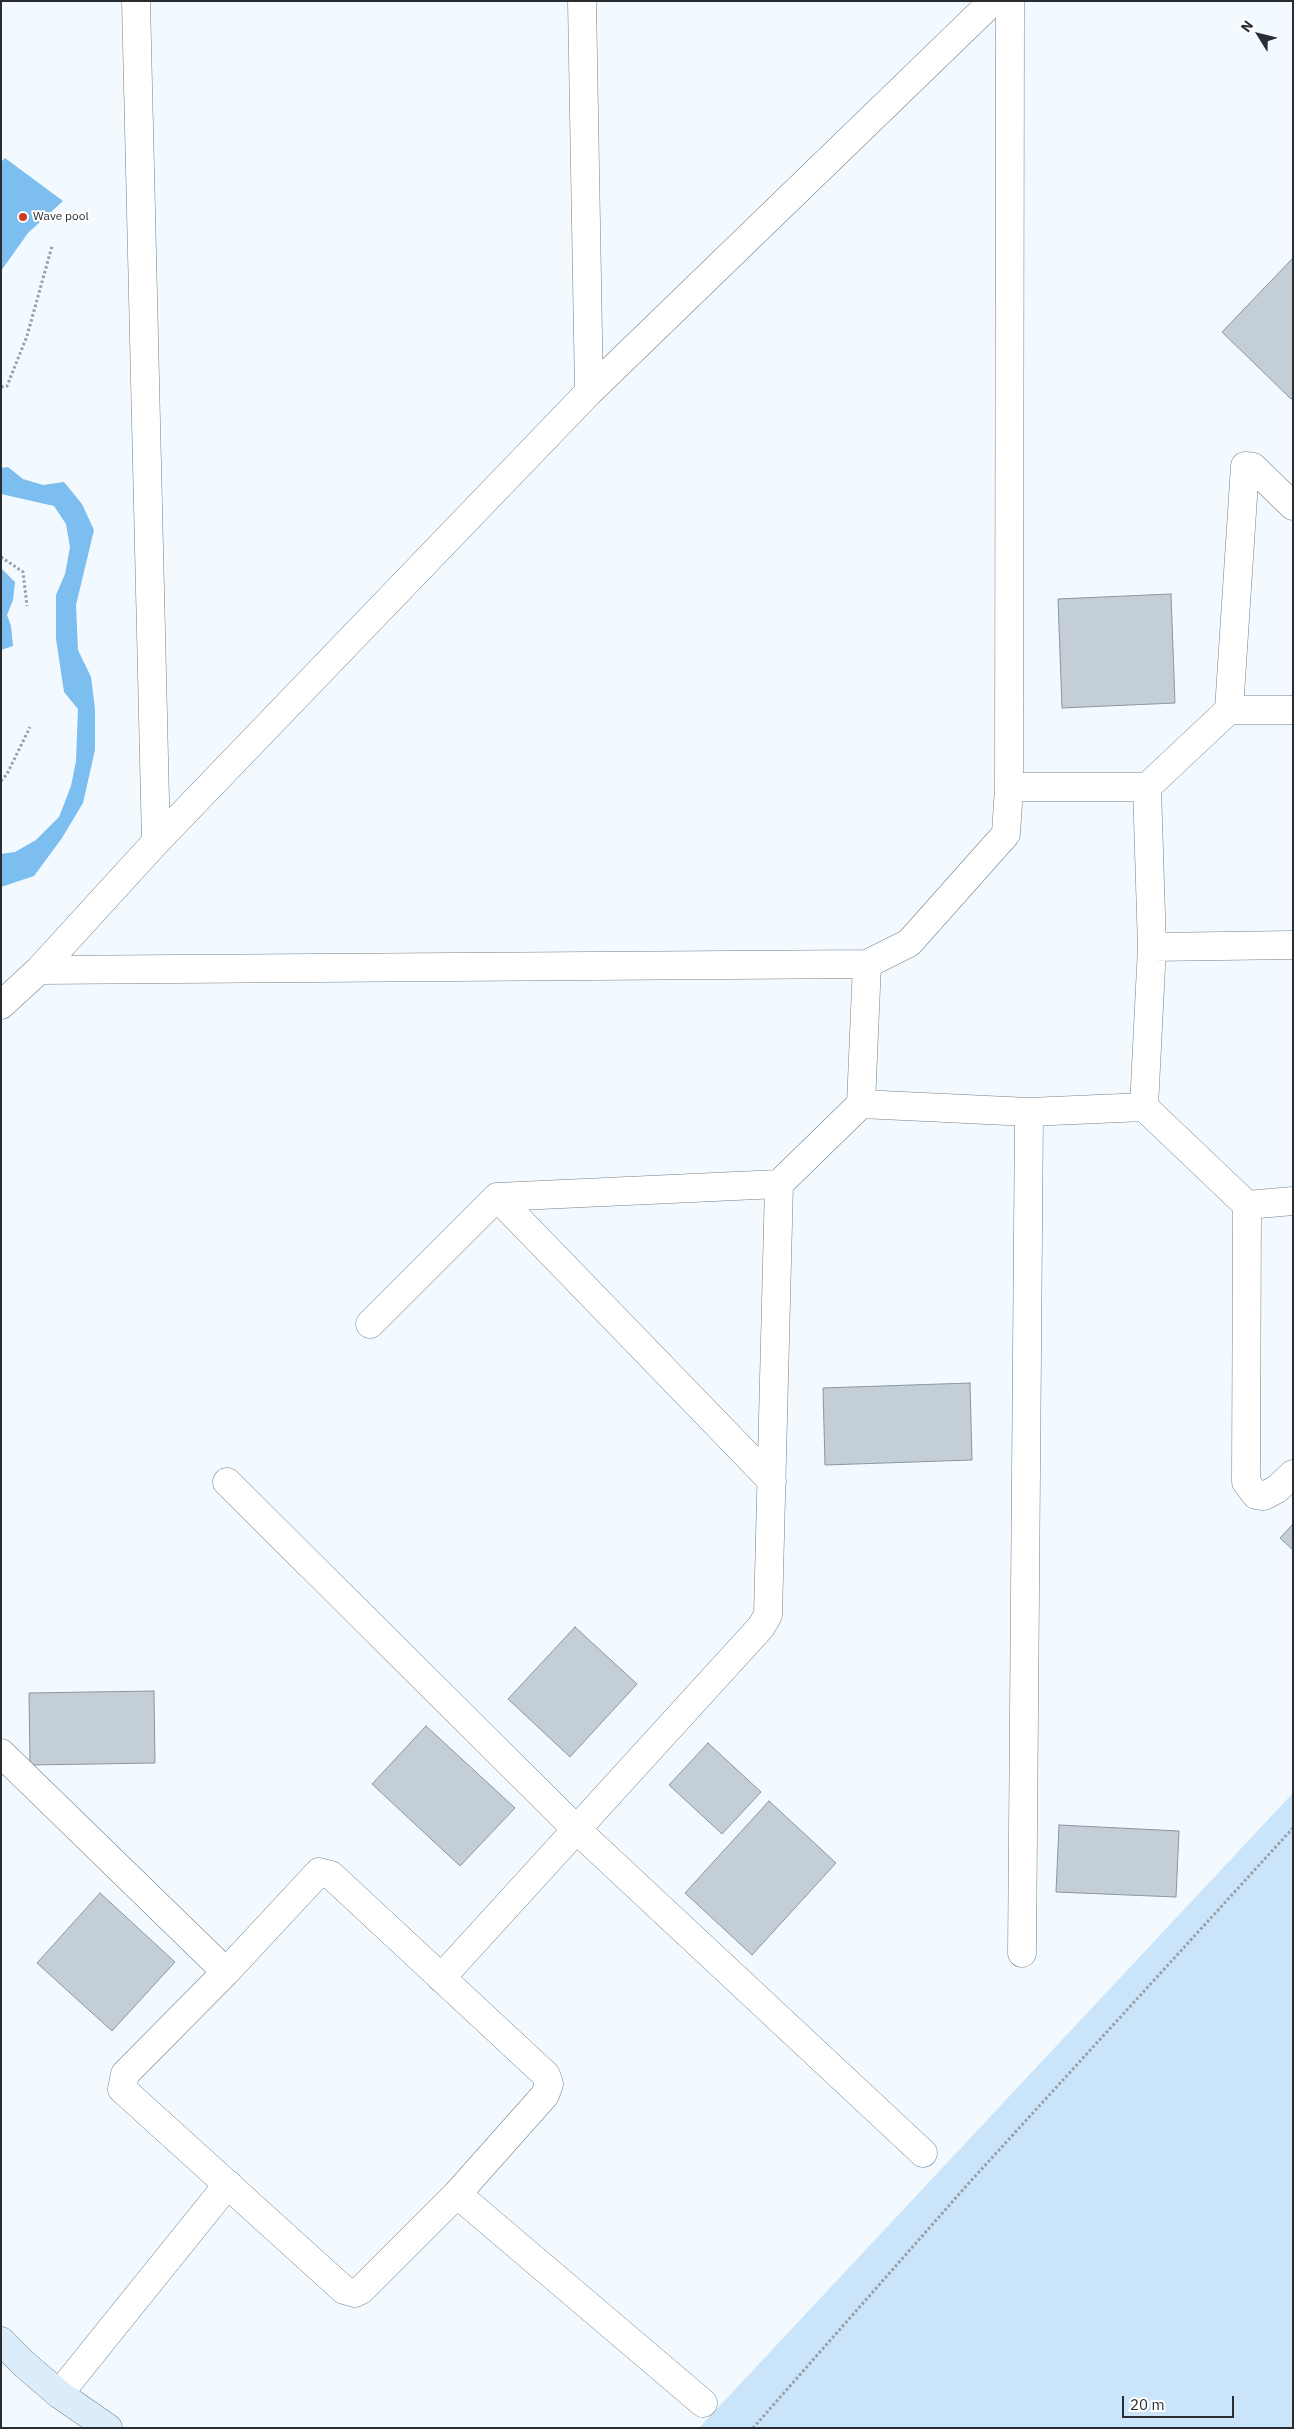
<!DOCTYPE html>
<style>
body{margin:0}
#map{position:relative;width:1294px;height:2429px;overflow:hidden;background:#f2f9ff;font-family:"IBM Plex Sans",sans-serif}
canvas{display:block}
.frame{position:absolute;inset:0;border:2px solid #292d31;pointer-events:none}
.north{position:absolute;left:1234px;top:10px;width:50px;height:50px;-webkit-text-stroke:4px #fff;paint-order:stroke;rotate:306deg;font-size:14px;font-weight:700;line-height:20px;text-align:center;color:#292d31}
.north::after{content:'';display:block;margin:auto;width:18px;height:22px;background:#292d31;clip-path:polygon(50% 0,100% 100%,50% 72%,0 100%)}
.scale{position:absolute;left:1122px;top:2396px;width:112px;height:22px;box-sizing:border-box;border:2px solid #292d31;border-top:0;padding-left:6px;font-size:15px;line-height:18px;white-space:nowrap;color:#292d31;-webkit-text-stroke:4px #fff;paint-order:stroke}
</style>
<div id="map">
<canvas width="1294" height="2429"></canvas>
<div class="frame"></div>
<div class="north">N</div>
<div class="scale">20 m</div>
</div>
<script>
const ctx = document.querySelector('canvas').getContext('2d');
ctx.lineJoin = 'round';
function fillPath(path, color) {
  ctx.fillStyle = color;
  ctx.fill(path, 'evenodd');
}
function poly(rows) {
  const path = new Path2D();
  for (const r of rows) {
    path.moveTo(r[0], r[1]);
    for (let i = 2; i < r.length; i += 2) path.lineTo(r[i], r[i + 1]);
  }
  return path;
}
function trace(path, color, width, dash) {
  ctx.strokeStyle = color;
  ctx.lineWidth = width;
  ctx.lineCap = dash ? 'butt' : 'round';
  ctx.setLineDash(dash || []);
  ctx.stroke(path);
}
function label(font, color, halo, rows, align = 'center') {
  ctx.font = font + ' "IBM Plex Sans",sans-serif';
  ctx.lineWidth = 4;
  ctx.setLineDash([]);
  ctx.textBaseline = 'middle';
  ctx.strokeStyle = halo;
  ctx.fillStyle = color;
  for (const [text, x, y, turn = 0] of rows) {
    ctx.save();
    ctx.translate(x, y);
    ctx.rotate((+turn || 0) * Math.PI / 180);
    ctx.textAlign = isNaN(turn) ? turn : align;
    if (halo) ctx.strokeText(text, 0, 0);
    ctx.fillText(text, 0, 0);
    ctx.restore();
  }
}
fillPath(poly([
 [1293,1793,1293,2428,699,2428]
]), '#cae4fa');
fillPath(poly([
 [5,158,63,201,28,233,1,271,1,162],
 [8,467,23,479,43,485,64,482,82,504,94,530,76,605,78,650,91,677,95,709,95,750,83,803,62,838,34,876,1,887,1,854,15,852,36,840,59,817,71,786,76,761,78,709,64,692,56,639,56,595,65,574,70,547,66,524,54,506,1,494,1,468],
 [1,568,15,582,13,600,7,615,11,626,13,646,1,650]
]), '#7dbef0');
const building = poly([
 [1293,258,1293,398,1291,399,1222,332,1293,258],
 [1171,594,1175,703,1062,708,1058,599,1171,594],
 [970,1383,972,1460,825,1465,823,1388,970,1383],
 [1293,1524,1293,1550,1280,1538,1293,1524],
 [575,1627,637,1684,570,1757,508,1699,575,1627],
 [154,1691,155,1763,30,1765,29,1693,154,1691],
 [426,1726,515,1808,460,1866,372,1784,426,1726],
 [708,1743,761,1792,722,1834,669,1785,708,1743],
 [769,1801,836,1863,752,1955,685,1893,769,1801],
 [1059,1825,1179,1831,1176,1897,1056,1892,1059,1825],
 [100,1893,175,1962,112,2031,37,1963,100,1893]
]);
fillPath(building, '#c3ced7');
trace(building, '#8c969f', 1);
const street = poly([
 [136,1,156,842],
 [582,1,589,392],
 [1229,710,1245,466,1253,467,1293,506],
 [1009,787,1010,1],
 [1147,787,1229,710,1293,710],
 [1152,947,1293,945],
 [39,970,867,964],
 [1,1005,39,970,156,842,589,392,993,1],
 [1144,1107,1152,947,1147,787,1009,787,1006,834,909,943,867,964,861,1104,1029,1112,1144,1107,1247,1205,1246,1482,1256,1495,1264,1496,1277,1489,1293,1474],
 [497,1197,772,1481],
 [1247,1205,1293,1201],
 [370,1324,497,1197,779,1184,861,1104],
 [227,1482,577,1830,923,2153],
 [1,1753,226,1972],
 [319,1872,331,1875,546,2075,549,2084,545,2095,457,2194,361,2290,355,2293,344,2290,122,2089,125,2074,226,1972,319,1872],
 [1022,1953,1029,1112],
 [441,1978,761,1627,768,1615,779,1184],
 [457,2194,703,2403],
 [59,2394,228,2184]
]);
const secondary = poly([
 [1,2341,24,2364,59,2394,108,2428]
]);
trace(street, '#768088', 29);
trace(secondary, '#768088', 29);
trace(poly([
 [1,387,7,386,27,336,52,246],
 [1,557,23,572,27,606],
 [1,781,7,774,30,727],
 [753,2428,968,2184,1293,1828]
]), '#989ea3', 3, [2.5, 2.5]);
trace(street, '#fff', 28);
trace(secondary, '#dbedfb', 28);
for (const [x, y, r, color] of [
 [23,217,5,"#c93e22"]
]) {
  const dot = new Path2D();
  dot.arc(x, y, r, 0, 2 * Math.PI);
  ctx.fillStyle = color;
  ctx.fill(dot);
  trace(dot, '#fff', 2);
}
label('12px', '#292d31', '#fff', [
 ["Wave pool",33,217]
], 'left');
</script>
